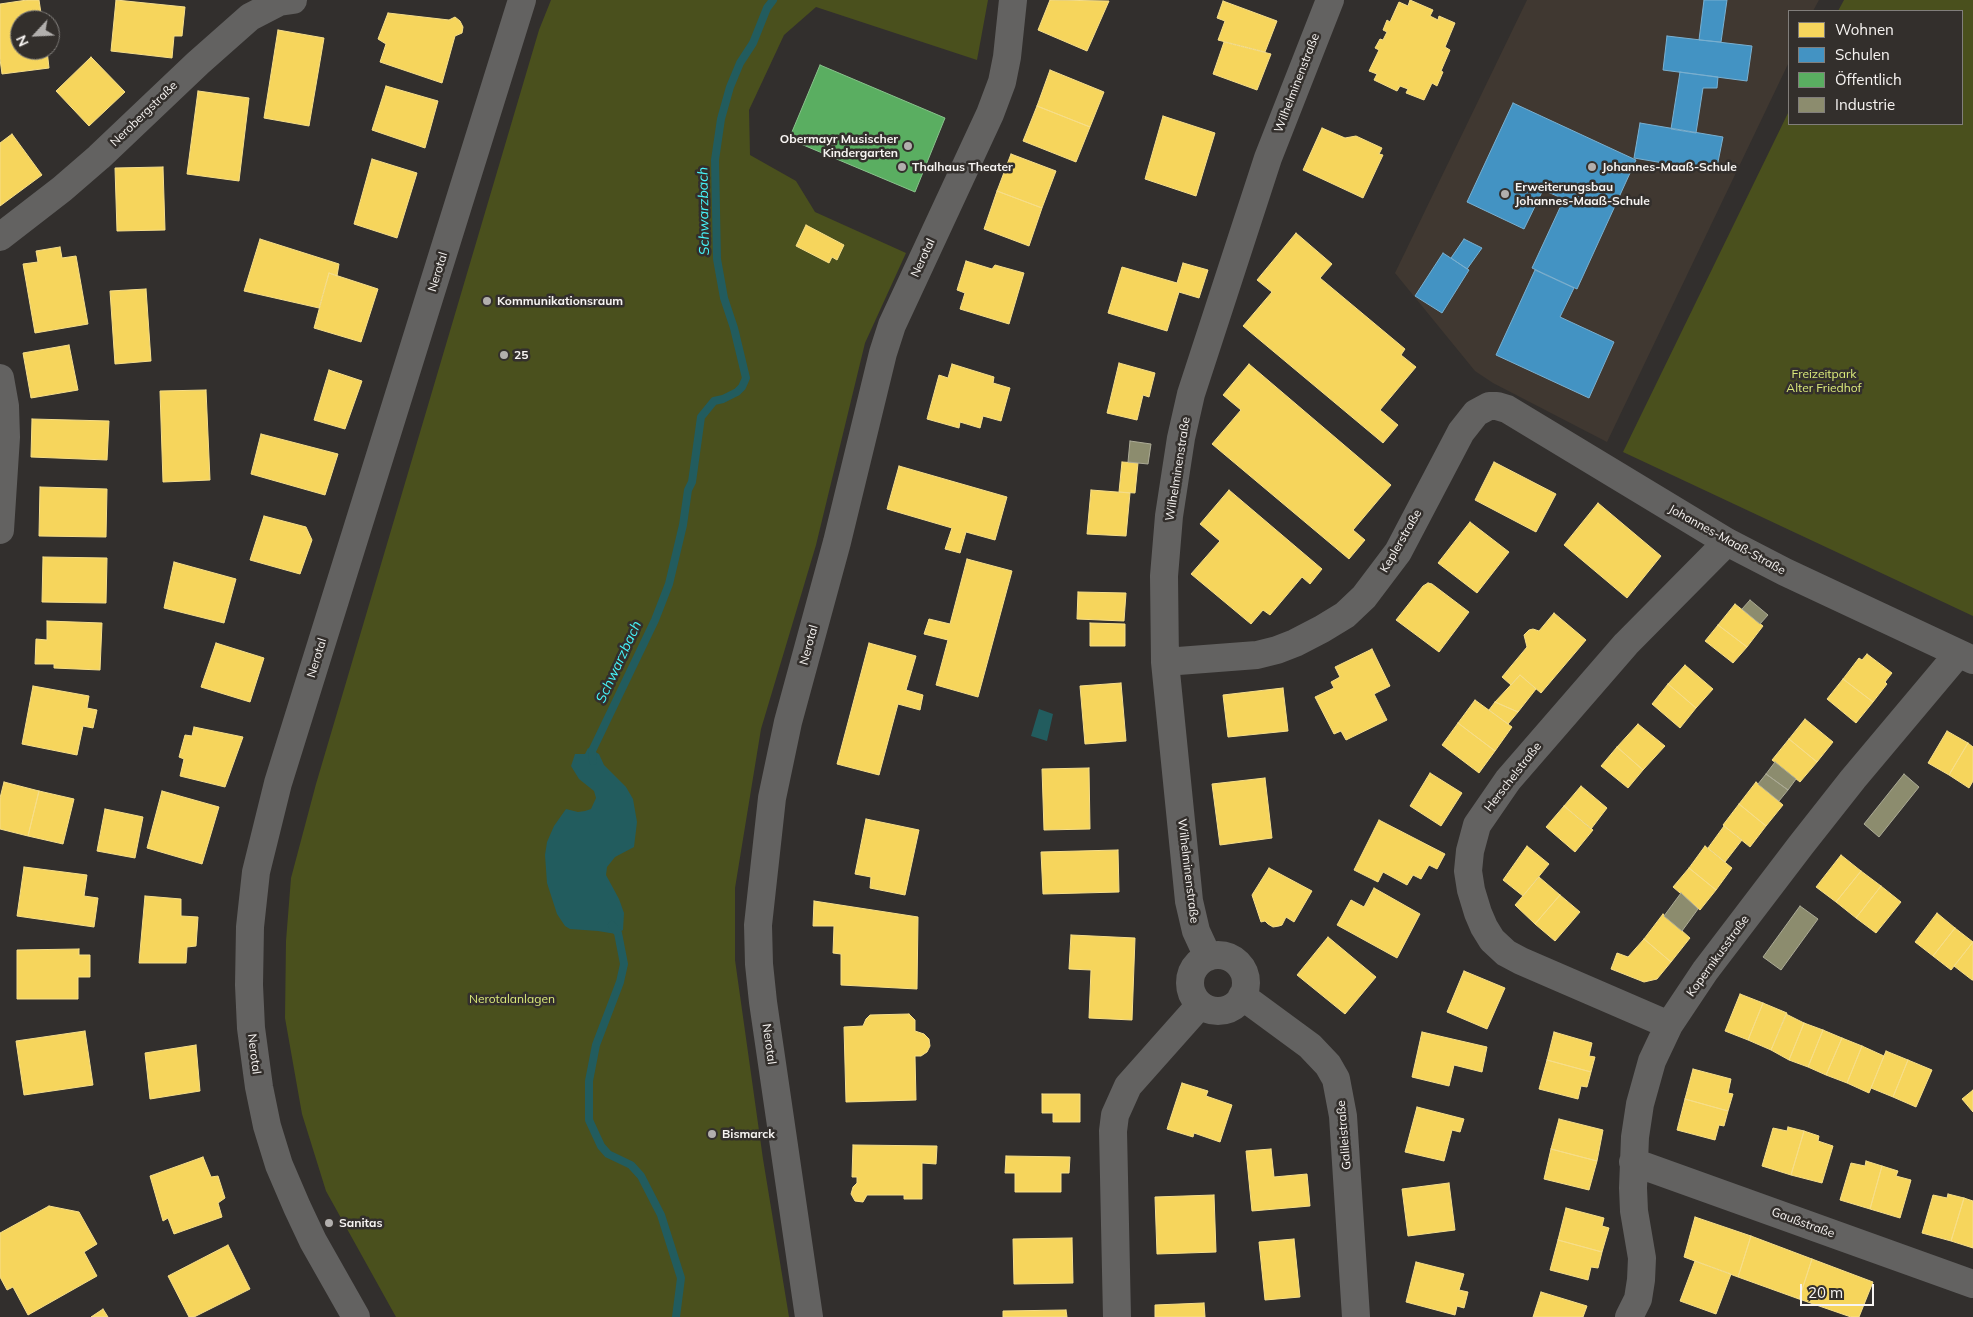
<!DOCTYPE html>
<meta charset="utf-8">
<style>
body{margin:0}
#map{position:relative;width:1973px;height:1317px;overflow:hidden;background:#322f2d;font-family:Mulish,sans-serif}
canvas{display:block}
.legend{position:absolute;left:1788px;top:10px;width:175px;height:115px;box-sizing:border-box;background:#332f2c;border:1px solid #817e7b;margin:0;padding:6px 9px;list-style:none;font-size:15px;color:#f7f4f2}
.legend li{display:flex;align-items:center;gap:10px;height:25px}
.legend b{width:25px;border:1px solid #817e7b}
.north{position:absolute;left:10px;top:10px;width:50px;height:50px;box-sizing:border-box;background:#332f2c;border:1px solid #817e7b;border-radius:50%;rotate:245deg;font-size:14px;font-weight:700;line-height:20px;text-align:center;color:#f7f4f2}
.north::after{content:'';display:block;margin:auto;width:18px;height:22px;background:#b2afad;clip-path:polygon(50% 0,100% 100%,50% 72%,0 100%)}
.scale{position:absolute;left:1800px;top:1284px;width:74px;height:22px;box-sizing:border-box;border:2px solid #f7f4f2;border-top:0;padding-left:6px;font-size:15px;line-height:18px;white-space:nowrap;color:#f7f4f2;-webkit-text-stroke:4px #332f2c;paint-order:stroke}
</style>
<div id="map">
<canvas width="1973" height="1317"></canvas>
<ul class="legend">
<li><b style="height:14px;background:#f6d55c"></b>Wohnen</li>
<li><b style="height:14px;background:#4393c3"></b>Schulen</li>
<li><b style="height:14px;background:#5aae61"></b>Öffentlich</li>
<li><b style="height:14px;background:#8c8c6e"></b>Industrie</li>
</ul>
<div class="north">N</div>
<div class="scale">20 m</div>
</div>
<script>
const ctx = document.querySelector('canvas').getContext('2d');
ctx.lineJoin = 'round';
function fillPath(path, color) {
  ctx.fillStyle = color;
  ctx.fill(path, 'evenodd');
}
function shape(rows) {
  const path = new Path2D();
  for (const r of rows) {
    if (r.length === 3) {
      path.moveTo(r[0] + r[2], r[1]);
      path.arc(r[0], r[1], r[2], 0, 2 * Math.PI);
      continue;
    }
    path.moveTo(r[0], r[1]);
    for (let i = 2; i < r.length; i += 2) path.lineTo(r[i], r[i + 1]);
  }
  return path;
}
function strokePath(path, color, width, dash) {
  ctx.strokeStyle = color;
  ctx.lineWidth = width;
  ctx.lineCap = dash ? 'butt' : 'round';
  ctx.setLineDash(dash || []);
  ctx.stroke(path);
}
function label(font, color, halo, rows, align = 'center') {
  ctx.font = font + ' Mulish,sans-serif';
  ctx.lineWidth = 5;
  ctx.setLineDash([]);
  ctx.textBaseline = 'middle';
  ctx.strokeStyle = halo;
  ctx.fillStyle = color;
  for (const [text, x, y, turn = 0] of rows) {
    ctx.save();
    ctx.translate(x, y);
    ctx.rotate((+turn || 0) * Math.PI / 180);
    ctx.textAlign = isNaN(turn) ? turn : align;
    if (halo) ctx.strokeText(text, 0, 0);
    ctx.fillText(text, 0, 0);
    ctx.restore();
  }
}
const built = shape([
 [1527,0,1819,0,1813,11,1789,11,1789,62,1607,442,1493,383,1475,371,1395,273]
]);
const green = shape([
 [551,0,988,0,977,60,816,7,784,35,749,110,750,155,796,181,815,212,906,253,865,343,816,545,761,729,735,888,735,960,763,1159,789,1317,396,1317,326,1191,302,1114,285,1018,286,941,291,878,316,784,539,30],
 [1844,0,1973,0,1973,616,1623,452,1789,111,1789,124,1962,124,1962,11,1838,11]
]);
const water = shape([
 [1039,709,1053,714,1047,741,1031,736],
 [588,748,599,754,604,765,626,787,633,799,637,822,634,847,615,857,607,867,606,875,619,899,624,913,623,930,616,934,598,931,570,929,565,926,557,914,547,883,545,855,547,842,554,826,566,809,578,812,585,811,591,809,596,798,594,791,579,779,571,766,575,754,585,754]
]);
const homes = shape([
 [27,0,39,0,42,20,20,20,20,50,47,50,49,68,2,74,0,59,0,4,27,0],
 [116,0,185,7,182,36,174,36,172,58,111,51,116,0],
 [1050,0,1109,1,1087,51,1038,30,1050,0],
 [1410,0,1433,10,1430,16,1438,20,1439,16,1455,23,1445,47,1450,50,1441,71,1443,72,1437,86,1432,83,1424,100,1406,93,1408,89,1400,86,1397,91,1374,80,1377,74,1369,71,1379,50,1375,48,1380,39,1383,40,1387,32,1383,30,1387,20,1390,22,1399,2,1408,6,1410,0],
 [1223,1,1277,21,1265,52,1218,40,1225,21,1217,18,1223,1],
 [388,13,449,20,455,17,460,21,463,27,462,33,455,36,442,83,380,62,386,44,378,39,388,13],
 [278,30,324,38,309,126,264,118,278,30],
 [1224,42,1271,54,1257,90,1213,74,1224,42],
 [91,57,125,92,89,126,56,91,91,57],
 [1050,70,1104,92,1090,127,1037,106,1050,70],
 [386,86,438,101,425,148,372,130,386,86],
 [198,91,249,98,239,181,187,174,198,91],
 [1037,106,1090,127,1076,162,1023,141,1037,106],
 [1163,116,1215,133,1196,196,1145,179,1163,116],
 [1322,128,1345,138,1356,136,1382,148,1379,154,1383,155,1363,198,1303,170,1322,128],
 [12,134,42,175,0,206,0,143,12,134],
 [1011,154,1056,171,1042,208,997,191,1011,154],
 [372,159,417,173,397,238,354,224,372,159],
 [163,167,165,230,117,231,115,168,163,167],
 [997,191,1042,208,1029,246,984,229,997,191],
 [806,225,844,245,837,260,832,257,829,263,796,246,806,225],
 [1296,233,1332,264,1320,278,1405,349,1401,355,1416,367,1380,410,1398,425,1383,443,1243,326,1272,292,1257,280,1296,233],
 [260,239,339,264,337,276,329,273,319,308,244,291,260,239],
 [60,247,62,258,76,256,88,324,35,333,23,264,38,262,36,251,60,247],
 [966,261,992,269,995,265,1024,273,1009,324,960,309,965,293,957,290,966,261],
 [1183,263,1208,270,1199,298,1179,292,1167,331,1108,313,1122,267,1177,283,1183,263],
 [329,273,378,289,361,342,314,328,329,273],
 [146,289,151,361,115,364,110,291,146,289],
 [69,345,78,390,31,398,23,353,69,345],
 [1119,363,1155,373,1149,397,1143,395,1137,420,1107,413,1119,363],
 [952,364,994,377,993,383,1010,388,1001,421,983,416,980,428,960,422,959,428,927,419,939,375,948,378,952,364],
 [1249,364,1391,485,1353,530,1365,540,1349,559,1212,444,1241,410,1223,395,1249,364],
 [329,370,362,381,345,429,314,420,329,370],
 [206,390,210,480,163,482,160,391,206,390],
 [32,419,109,421,107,460,31,457,32,419],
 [261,434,338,454,325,495,251,474,261,434],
 [1122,462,1138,463,1135,493,1119,492,1122,462],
 [1494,462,1556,494,1536,532,1475,500,1494,462],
 [899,466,1007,497,995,540,966,532,960,553,945,549,952,528,887,509,899,466],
 [40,487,107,489,106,537,39,536,40,487],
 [1091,490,1130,493,1126,536,1087,534,1091,490],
 [1229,490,1322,569,1310,584,1302,577,1270,615,1263,610,1251,624,1191,574,1220,541,1200,524,1229,490],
 [1598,503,1661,556,1627,598,1564,545,1598,503],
 [264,516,306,527,312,540,300,574,250,560,264,516],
 [1470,522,1509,552,1477,593,1438,563,1470,522],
 [43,557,107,558,106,603,42,602,43,557],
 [967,559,1012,571,978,697,936,685,948,640,924,634,929,619,950,624,967,559],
 [174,562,236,579,224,623,164,608,174,562],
 [1428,583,1432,584,1469,612,1439,652,1396,620,1423,586,1428,583],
 [1078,592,1126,593,1124,621,1077,619,1078,592],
 [1735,604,1763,626,1747,647,1718,625,1735,604],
 [1554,613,1586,640,1541,693,1520,675,1511,685,1502,677,1527,647,1524,635,1529,630,1533,629,1539,631,1554,613],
 [47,621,102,623,100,670,54,668,54,664,35,664,36,639,47,640,47,621],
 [1090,623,1125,624,1125,646,1090,646,1090,623],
 [1718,625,1747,647,1733,663,1705,641,1718,625],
 [216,643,264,658,250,702,201,687,216,643],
 [869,643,916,656,906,690,923,695,920,710,898,704,879,775,837,764,869,643],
 [1372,649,1390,686,1374,694,1387,720,1346,740,1341,731,1334,734,1315,697,1334,688,1331,682,1340,677,1335,667,1372,649],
 [1867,654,1892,673,1885,682,1887,684,1873,702,1843,679,1859,658,1862,660,1867,654],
 [1685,665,1713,689,1696,708,1668,684,1685,665],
 [1520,675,1536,689,1518,712,1495,702,1520,675],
 [1843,679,1873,702,1856,723,1827,699,1843,679],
 [1121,683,1126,741,1085,744,1080,686,1121,683],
 [1668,684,1696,708,1680,728,1652,704,1668,684],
 [33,686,89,696,87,708,97,710,93,728,83,726,77,755,22,744,33,686],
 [1283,688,1288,731,1228,737,1223,695,1283,688],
 [1475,700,1512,727,1495,751,1458,723,1475,700],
 [1495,702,1518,712,1508,724,1489,710,1495,702],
 [1805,719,1833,742,1817,762,1789,739,1805,719],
 [1458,723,1495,751,1479,773,1442,745,1458,723],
 [1638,724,1665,746,1643,770,1617,747,1638,724],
 [194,727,243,737,225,787,180,776,184,759,179,757,185,735,192,736,194,727],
 [1947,731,1968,743,1949,775,1928,763,1947,731],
 [1789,739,1817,762,1800,782,1772,760,1789,739],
 [1968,743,1973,747,1973,781,1969,788,1949,775,1968,743],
 [1617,747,1643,770,1628,788,1601,766,1617,747],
 [1089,768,1090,829,1044,830,1042,769,1089,768],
 [1430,773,1462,793,1441,826,1410,806,1430,773],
 [1265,778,1272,838,1220,845,1212,784,1265,778],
 [4,782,39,791,28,836,0,829,0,798,4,782],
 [1756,782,1783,805,1766,826,1739,804,1756,782],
 [1581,786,1607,808,1591,829,1564,806,1581,786],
 [39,791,74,799,63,844,28,836,39,791],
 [162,791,219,807,202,864,147,848,162,791],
 [1739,804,1766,826,1750,847,1723,825,1739,804],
 [1564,806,1593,830,1575,852,1546,827,1564,806],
 [105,809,143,817,135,858,97,851,105,809],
 [866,819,919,830,905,895,870,888,871,877,855,874,866,819],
 [1379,820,1445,854,1437,869,1429,865,1421,879,1413,875,1407,885,1383,872,1378,882,1354,870,1379,820],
 [1724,826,1742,840,1725,862,1708,848,1724,826],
 [1527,846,1549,864,1523,896,1503,880,1527,846],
 [1705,846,1732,868,1716,890,1689,868,1705,846],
 [1118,850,1119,892,1043,894,1041,852,1118,850],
 [1841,855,1861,871,1836,902,1816,887,1841,855],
 [24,867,87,875,84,896,98,898,94,927,17,916,24,867],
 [1269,868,1312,891,1294,922,1286,917,1282,925,1279,926,1273,927,1268,924,1265,921,1261,922,1252,895,1269,868],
 [1689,868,1716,890,1700,910,1673,887,1689,868],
 [1861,871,1881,886,1856,918,1836,902,1861,871],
 [1539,877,1560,895,1535,924,1515,905,1539,877],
 [1881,886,1901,902,1876,933,1856,918,1881,886],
 [1374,888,1420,914,1397,958,1337,925,1351,900,1364,907,1374,888],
 [1560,895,1580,912,1555,941,1535,924,1560,895],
 [145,896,181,899,181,916,198,917,196,946,187,947,186,963,139,963,145,896],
 [814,901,918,917,917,989,841,985,841,954,833,953,834,926,813,926,814,901],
 [1937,913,1955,928,1933,956,1915,942,1937,913],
 [1663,914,1690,938,1671,962,1644,939,1663,914],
 [1955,928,1973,942,1951,970,1933,956,1955,928],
 [1071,935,1135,938,1132,1020,1089,1018,1091,970,1069,969,1071,935],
 [1328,937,1376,977,1345,1014,1297,975,1328,937],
 [1644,939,1671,962,1657,979,1644,982,1611,969,1617,953,1628,957,1644,939],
 [1973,942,1973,980,1972,980,1954,966,1973,942],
 [79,949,79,955,90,955,90,977,78,977,78,999,17,999,17,950,79,949],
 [1464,971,1505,988,1487,1029,1447,1012,1464,971],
 [1740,994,1763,1003,1748,1040,1725,1031,1740,994],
 [1763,1003,1787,1013,1771,1050,1748,1040,1763,1003],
 [909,1014,915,1020,915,1031,924,1034,929,1039,930,1046,927,1052,921,1056,915,1056,916,1100,846,1102,844,1027,863,1026,866,1019,870,1015,909,1014],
 [1786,1014,1804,1023,1789,1060,1771,1050,1786,1014],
 [1804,1023,1823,1030,1808,1067,1789,1060,1804,1023],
 [1823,1030,1842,1038,1826,1075,1808,1067,1823,1030],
 [85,1031,93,1085,24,1095,16,1041,85,1031],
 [1422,1032,1487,1047,1482,1072,1454,1065,1449,1086,1412,1077,1422,1032],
 [1554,1032,1592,1043,1589,1056,1595,1057,1591,1072,1547,1060,1554,1032],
 [1842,1038,1862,1046,1847,1083,1826,1075,1842,1038],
 [196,1045,200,1091,150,1099,145,1053,196,1045],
 [1862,1046,1884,1056,1869,1093,1847,1083,1862,1046],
 [1886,1051,1908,1060,1893,1097,1871,1088,1886,1051],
 [1547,1060,1591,1072,1587,1087,1581,1086,1578,1099,1539,1089,1547,1060],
 [1908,1060,1932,1070,1916,1107,1893,1097,1908,1060],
 [1693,1069,1731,1079,1728,1093,1733,1094,1728,1111,1685,1099,1693,1069],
 [1182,1083,1208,1091,1206,1096,1232,1105,1220,1142,1194,1133,1193,1137,1167,1129,1182,1083],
 [1973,1090,1973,1112,1962,1099,1973,1090],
 [1042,1094,1080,1094,1080,1122,1053,1122,1053,1113,1042,1113,1042,1094],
 [1685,1099,1728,1111,1724,1126,1719,1125,1715,1140,1677,1130,1685,1099],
 [1417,1107,1464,1119,1460,1132,1452,1130,1444,1161,1405,1152,1417,1107],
 [1559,1119,1603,1130,1597,1161,1551,1149,1559,1119],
 [1788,1127,1804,1131,1791,1175,1762,1166,1773,1128,1787,1131,1788,1127],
 [1804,1131,1819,1136,1818,1141,1833,1146,1822,1183,1791,1175,1804,1131],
 [853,1145,937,1146,936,1164,922,1163,922,1199,904,1199,904,1195,867,1195,863,1202,855,1201,851,1194,853,1187,857,1183,857,1177,852,1177,853,1145],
 [1271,1149,1274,1177,1307,1174,1310,1206,1252,1211,1246,1151,1271,1149],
 [1551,1149,1597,1161,1589,1190,1544,1179,1551,1149],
 [1006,1156,1070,1157,1069,1173,1061,1173,1061,1192,1015,1192,1015,1173,1005,1173,1006,1156],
 [203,1157,211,1177,218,1176,225,1198,218,1203,222,1217,174,1234,168,1218,163,1221,150,1176,203,1157],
 [1866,1161,1882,1166,1870,1209,1840,1200,1851,1163,1865,1166,1866,1161],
 [1882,1166,1898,1171,1896,1176,1911,1180,1900,1218,1870,1209,1882,1166],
 [1449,1183,1455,1230,1408,1236,1402,1189,1449,1183],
 [1948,1194,1964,1198,1951,1241,1922,1233,1933,1195,1947,1198,1948,1194],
 [1214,1195,1216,1252,1157,1254,1155,1197,1214,1195],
 [1964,1198,1973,1201,1973,1248,1951,1241,1964,1198],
 [49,1206,79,1212,97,1244,84,1252,97,1276,28,1315,13,1287,7,1290,0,1277,0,1233,49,1206],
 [1566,1208,1604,1218,1602,1226,1609,1228,1602,1252,1558,1240,1566,1208],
 [1695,1217,1751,1236,1738,1277,1684,1257,1695,1217],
 [1751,1236,1812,1259,1799,1299,1738,1277,1751,1236],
 [1072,1238,1073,1283,1014,1284,1013,1239,1072,1238],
 [1294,1239,1300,1297,1265,1300,1259,1242,1294,1239],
 [1558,1240,1602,1252,1598,1268,1591,1267,1588,1280,1550,1270,1558,1240],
 [228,1245,250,1289,194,1317,189,1317,168,1276,228,1245],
 [1812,1259,1873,1282,1859,1317,1851,1317,1799,1299,1812,1259],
 [1695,1261,1731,1274,1716,1314,1680,1301,1695,1261],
 [1416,1262,1464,1274,1459,1290,1468,1292,1464,1308,1457,1306,1455,1315,1406,1302,1416,1262],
 [1541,1292,1587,1306,1583,1317,1533,1317,1541,1292],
 [1204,1303,1205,1317,1155,1317,1155,1305,1204,1303],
 [103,1309,108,1317,91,1317,103,1309],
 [1066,1310,1067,1317,1003,1317,1003,1311,1066,1310]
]);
const schools = shape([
 [1704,0,1727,0,1721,42,1699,40,1704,0],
 [1667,36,1752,46,1747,81,1663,70,1667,36],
 [1680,72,1718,77,1717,88,1703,88,1696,133,1671,129,1680,72],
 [1513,103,1636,160,1577,289,1532,268,1564,199,1543,190,1524,229,1467,202,1513,103],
 [1640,123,1723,137,1716,172,1634,158,1640,123],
 [1464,239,1482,248,1467,269,1451,258,1464,239],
 [1443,253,1469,270,1442,313,1415,296,1443,253],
 [1535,270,1574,288,1560,317,1614,342,1589,398,1496,355,1535,270]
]);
const public = shape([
 [820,65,945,118,915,192,789,139,820,65]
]);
const industry = shape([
 [1130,441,1151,444,1148,464,1128,462,1130,441],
 [1750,600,1768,615,1760,624,1742,609,1750,600],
 [1775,762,1796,779,1788,790,1766,774,1775,762],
 [1766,774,1788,790,1779,801,1758,784,1766,774],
 [1904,774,1919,787,1879,837,1864,824,1904,774],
 [1681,893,1698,909,1682,931,1664,916,1681,893],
 [1800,906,1818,919,1781,970,1763,957,1800,906]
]);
const stream = shape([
 [593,761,592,751,655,620,669,584,683,525,688,490,692,482,701,417,714,401,723,399,737,392,742,387,746,378,734,328,724,298,717,259,715,160,721,119,730,87,740,63,753,43,767,8,773,0],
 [612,925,618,933,624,964,620,982,596,1045,589,1081,589,1120,601,1146,608,1154,631,1165,641,1176,661,1215,681,1278,676,1317]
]);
const minor = shape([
 [0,237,62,189,99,157,198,63,250,17,279,2,293,0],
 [0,378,5,406,6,437,0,530],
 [1165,662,1257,655,1277,650,1295,643,1322,629,1345,615,1364,597,1398,552,1461,432,1476,413,1489,406,1497,406,1507,409,1727,542,1785,572,1973,660],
 [1218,983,28],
 [1208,957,1196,931,1189,901,1165,662,1164,576,1169,516,1181,438,1191,394,1268,158,1330,0],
 [1242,996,1310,1046,1328,1065,1336,1079,1343,1116,1356,1317],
 [1669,1025,1521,961,1506,953,1492,940,1484,927,1478,913,1471,890,1468,871,1470,851,1477,825,1508,780,1626,644,1727,542],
 [1633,1162,1973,1284],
 [356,1317,313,1241,297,1207,279,1165,267,1126,259,1087,251,1028,249,985,250,927,256,872,278,783,522,0],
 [809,1317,763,1002,759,964,758,925,772,798,788,722,837,542,883,353,892,325,990,114,1002,82,1007,57,1013,0],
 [1117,1317,1113,1131,1115,1115,1128,1086,1200,1005],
 [1629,1317,1638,1299,1641,1280,1642,1258,1634,1211,1633,1188,1635,1137,1640,1104,1652,1061,1669,1025,1705,971,1801,845,1853,779,1958,654]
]);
const markers = [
 [908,146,5,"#b2afad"],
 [902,167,5,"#b2afad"],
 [1592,167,5,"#b2afad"],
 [1505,194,5,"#b2afad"],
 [487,301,5,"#b2afad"],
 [504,355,5,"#b2afad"],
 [712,1134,5,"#b2afad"],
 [329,1223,5,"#b2afad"]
];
const streetNames = [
 ["Wilhelminenstraße",1297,83,-69],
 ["Nerobergstraße",144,114,-44],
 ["Nerotal",923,258,-65],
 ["Nerotal",438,272,-73],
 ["Wilhelminenstraße",1178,469,-81],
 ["Johannes-Maaß-Straße",1727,540,29],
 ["Keplerstraße",1401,541,-60],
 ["Nerotal",809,645,-75],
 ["Nerotal",317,658,-73],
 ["Herschelstraße",1513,777,-52],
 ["Wilhelminenstraße",1188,871,83],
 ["Kopernikusstraße",1718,956,-54],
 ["Nerotal",769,1044,82],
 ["Nerotal",254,1054,83],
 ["Galileistraße",1344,1135,-95],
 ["Gaußstraße",1803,1223,20]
];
const poiNames = [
 ["Obermayr Musischer",898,139,"right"],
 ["Kindergarten",898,153,"right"],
 ["Thalhaus Theater",912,167],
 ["Johannes-Maaß-Schule",1602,167],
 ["Erweiterungsbau",1515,187],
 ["Johannes-Maaß-Schule",1515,201],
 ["Kommunikationsraum",497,301],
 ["25",514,355],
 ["Bismarck",722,1134],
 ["Sanitas",339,1223]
];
const parkNames = [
 ["Freizeitpark",1824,374],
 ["Alter Friedhof",1824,388],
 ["Nerotalanlagen",512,999]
];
const waterNames = [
 ["Schwarzbach",704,211,-91],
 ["Schwarzbach",619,662,-65]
];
fillPath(built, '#403831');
fillPath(green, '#4a501d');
fillPath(water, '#225c5e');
fillPath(homes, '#f6d55c');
strokePath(homes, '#f6de89', 1);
fillPath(schools, '#4393c3');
strokePath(schools, '#79b0d1', 1);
fillPath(public, '#5aae61');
strokePath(public, '#89c38c', 1);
fillPath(industry, '#8c8c6e');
strokePath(industry, '#acab96', 1);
strokePath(stream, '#225c5e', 8);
strokePath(minor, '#636261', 28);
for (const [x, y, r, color] of markers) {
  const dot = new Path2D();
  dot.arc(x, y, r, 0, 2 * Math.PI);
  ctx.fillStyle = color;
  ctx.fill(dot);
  strokePath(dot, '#332f2c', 2);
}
label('12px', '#f7f4f2', '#332f2c', streetNames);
label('bold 12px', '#f7f4f2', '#332f2c', poiNames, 'left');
label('12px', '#dbea7b', '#332f2c', parkNames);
label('italic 14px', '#47f5fb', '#332f2c', waterNames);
</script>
